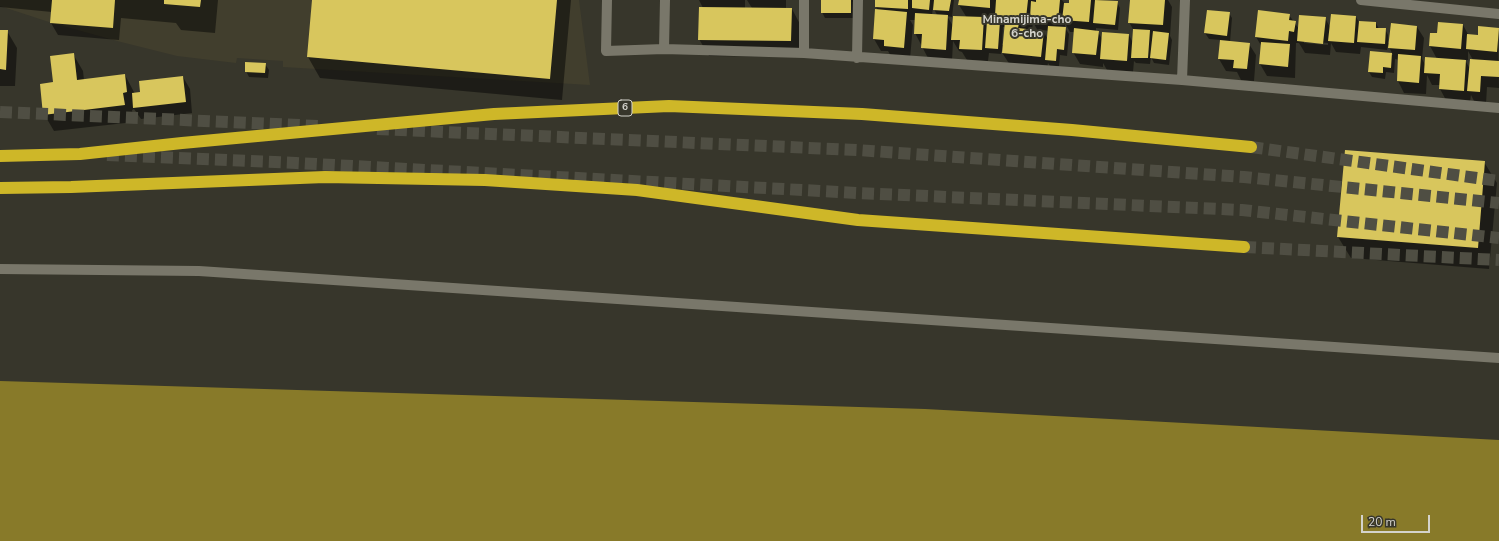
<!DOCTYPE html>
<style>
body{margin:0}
#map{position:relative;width:1499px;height:541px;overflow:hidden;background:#37362b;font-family:"Nunito Sans",sans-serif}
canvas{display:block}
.scale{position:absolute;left:1361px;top:515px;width:69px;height:18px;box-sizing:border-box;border:2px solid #d4d3cc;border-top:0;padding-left:5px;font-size:12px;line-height:14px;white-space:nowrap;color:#d4d3cc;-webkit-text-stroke:3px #37362b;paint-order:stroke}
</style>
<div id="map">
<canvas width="1499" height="541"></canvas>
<div class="scale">20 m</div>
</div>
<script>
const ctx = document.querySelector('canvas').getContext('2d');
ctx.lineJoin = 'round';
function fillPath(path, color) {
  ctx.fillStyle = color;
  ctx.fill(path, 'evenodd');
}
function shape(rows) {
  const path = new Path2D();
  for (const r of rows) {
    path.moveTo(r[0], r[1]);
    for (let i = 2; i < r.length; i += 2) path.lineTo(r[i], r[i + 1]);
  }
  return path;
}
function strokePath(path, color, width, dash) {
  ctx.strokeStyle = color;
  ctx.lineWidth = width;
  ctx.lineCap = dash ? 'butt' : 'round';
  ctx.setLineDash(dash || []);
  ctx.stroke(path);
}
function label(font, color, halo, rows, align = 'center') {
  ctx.font = font + ' "Nunito Sans",sans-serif';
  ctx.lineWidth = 4;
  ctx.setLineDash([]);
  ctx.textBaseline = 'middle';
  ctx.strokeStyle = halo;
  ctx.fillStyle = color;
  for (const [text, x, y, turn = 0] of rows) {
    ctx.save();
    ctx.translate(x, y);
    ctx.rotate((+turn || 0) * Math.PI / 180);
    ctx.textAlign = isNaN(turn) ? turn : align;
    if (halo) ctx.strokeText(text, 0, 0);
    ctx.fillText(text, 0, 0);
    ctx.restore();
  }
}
const built = shape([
 [0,0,579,0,590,85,283,67,283,61,237,58,236,63,177,56,121,42,52,23,0,6]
]);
const water = shape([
 [0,381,925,409,1499,440,1499,541,0,541]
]);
const shadow = shape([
 [0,0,218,0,215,33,181,30,176,23,121,18,119,40,58,35,51,23,52,12,0,7],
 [313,0,571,0,562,100,320,78,308,57],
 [699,0,745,0,745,8,752,8,747,0,786,0,786,9,792,9,801,26,801,57,709,56,699,39,703,8],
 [822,0,853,0,853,18,825,18,822,12],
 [876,0,954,0,952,17,947,16,953,26,967,18,959,5,960,0,1036,0,1037,2,1037,0,1062,0,1065,4,1070,4,1070,0,1099,0,1117,2,1120,8,1118,30,1096,28,1096,31,1098,32,1102,39,1129,35,1133,43,1134,31,1129,22,1140,0,1168,0,1172,7,1170,36,1172,40,1169,65,1154,63,1151,57,1150,64,1136,63,1134,61,1133,72,1107,70,1103,63,1103,67,1080,64,1073,52,1075,32,1070,32,1065,23,1065,28,1069,34,1067,56,1060,55,1059,66,1050,66,1048,63,1047,69,1010,65,1001,51,1001,54,989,53,988,61,967,60,962,52,959,51,953,41,952,61,929,60,915,33,916,20,910,20,913,25,910,59,892,58,888,51,881,51,874,39,878,10,876,7],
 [933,7,937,15,932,15],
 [996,16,1000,22,988,22,987,26,983,18,996,19],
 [1033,22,1038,31,1032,30],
 [1003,27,1005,27,1004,45,1002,45],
 [1043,30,1049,31,1048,40],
 [1229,13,1232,18,1230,42,1249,44,1256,55,1254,81,1241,80,1237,72,1226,71,1219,59,1221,40,1209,39,1205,33],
 [1289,15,1299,29,1325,18,1330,27,1356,17,1360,24,1376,23,1379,29,1385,29,1388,35,1388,43,1390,43,1417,27,1424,38,1422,59,1426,66,1437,59,1430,46,1438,35,1463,25,1469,36,1479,37,1498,29,1499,88,1487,87,1486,104,1475,103,1471,95,1470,102,1446,100,1440,89,1440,85,1432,85,1427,75,1426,94,1404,93,1398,81,1399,60,1395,59,1394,73,1386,72,1385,79,1372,77,1369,72,1371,52,1393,55,1388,45,1387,50,1361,47,1360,54,1336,52,1331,43,1330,55,1305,53,1299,43,1296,43,1295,78,1267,76,1260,64,1262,47,1256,37],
 [1304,41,1328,43,1328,45,1304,43],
 [1468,51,1473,60,1470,69,1465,60,1468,60],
 [0,31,7,31,17,48,15,86,0,86],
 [73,54,83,71,84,80,125,75,135,94,141,93,183,77,190,89,192,113,141,119,134,109,132,110,134,122,54,131,44,114,54,83],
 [265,64,269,70,268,78,249,77,246,71],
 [1484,162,1497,183,1489,269,1351,258,1338,237]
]);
const building = shape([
 [52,0,115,0,113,28,50,23],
 [164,0,201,0,200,7,164,4],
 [312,0,557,0,550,79,307,57],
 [821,0,851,0,851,13,821,13],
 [875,0,908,0,908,9,875,7],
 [912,0,930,0,929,10,912,8],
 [934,0,951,0,949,11,933,10],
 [959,0,990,0,990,8,958,5],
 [996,0,1028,0,1026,18,995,15],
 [1036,0,1060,0,1058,21,1030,18,1031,1,1036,2],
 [1069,0,1091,0,1089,22,1062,20,1064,3,1069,3],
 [1095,0,1118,1,1115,25,1093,23],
 [1130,0,1165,0,1163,25,1128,23],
 [699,7,792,8,791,41,698,40],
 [875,9,907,12,904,48,884,46,884,40,873,39],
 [1207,10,1230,12,1227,36,1204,33],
 [1258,10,1290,14,1289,20,1296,21,1294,32,1289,31,1288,41,1255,37],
 [915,13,948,15,946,50,921,48,922,34,914,34],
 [1331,14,1356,16,1354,43,1328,41],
 [1299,15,1326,17,1323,44,1297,41],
 [953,16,984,17,982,50,959,49,960,40,951,40],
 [987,21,1000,21,998,49,985,48],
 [1005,21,1019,23,1018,28,1044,31,1041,57,1002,53],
 [1359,21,1376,22,1376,28,1386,28,1385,44,1357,42],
 [1438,22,1463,24,1461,49,1429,46,1430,33,1437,33],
 [1391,23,1417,26,1415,50,1388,48],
 [1048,26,1066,27,1064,50,1057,49,1056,61,1045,60],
 [1478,26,1499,28,1497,52,1466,49,1467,34,1478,35],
 [1074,28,1099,31,1096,55,1072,53],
 [1133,29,1150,30,1148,58,1131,58],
 [0,30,8,30,6,70,0,69],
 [1153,31,1169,33,1166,60,1150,58],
 [1102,32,1129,34,1127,61,1100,59],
 [1220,40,1250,43,1247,69,1233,68,1234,60,1218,59],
 [1261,42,1290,44,1288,67,1259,64],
 [1370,51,1392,53,1391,68,1383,67,1383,73,1368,72],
 [74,53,77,80,125,74,127,92,123,93,125,105,43,115,40,84,53,82,50,56],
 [1398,54,1421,56,1419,83,1397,81],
 [1425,57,1466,60,1464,91,1439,89,1440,74,1424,73],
 [1470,59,1499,61,1499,77,1481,76,1480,92,1467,91],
 [245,62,266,63,265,73,245,72],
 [183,76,186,102,133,108,132,93,140,92,139,81],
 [1345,150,1485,161,1478,248,1337,237]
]);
const highwayTunnel = shape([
 [0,112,320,126],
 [377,129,857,150,1244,177,1499,203],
 [1251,147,1499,181],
 [107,155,296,163,858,193,1242,210,1499,238],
 [1244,247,1499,260]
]);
const minor = shape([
 [607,0,606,51,664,49,804,53,1182,80,1499,108],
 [804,0,804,53],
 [1361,0,1499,14],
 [664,49,665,0],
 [857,58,858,0],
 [1182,80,1185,0],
 [0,269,199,271,1499,358]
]);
const highway = shape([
 [0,156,80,154,182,143,494,114,669,106,862,114,1072,130,1251,147],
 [0,188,71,187,325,177,485,180,637,190,858,220,1244,247]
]);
const shields = [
 [625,108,14]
];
const shieldNames = [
 ["6",625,108]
];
const neighbourhoodNames = [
 ["Minamijima-cho",1027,20],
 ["6-cho",1027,34]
];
fillPath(built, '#413e2d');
fillPath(water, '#887a29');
fillPath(shadow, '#0007');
fillPath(building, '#d8c65d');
strokePath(highwayTunnel, '#4f4e43', 12, [12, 6]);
strokePath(minor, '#79776a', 10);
strokePath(highway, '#ceb728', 12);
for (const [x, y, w] of shields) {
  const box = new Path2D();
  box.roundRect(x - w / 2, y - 8, w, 16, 3);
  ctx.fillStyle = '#37362b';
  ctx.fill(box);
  strokePath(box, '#d4d3cc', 1);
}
label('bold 10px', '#d4d3cc', null, shieldNames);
label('bold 12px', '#d4d3cc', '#37362b', neighbourhoodNames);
</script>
